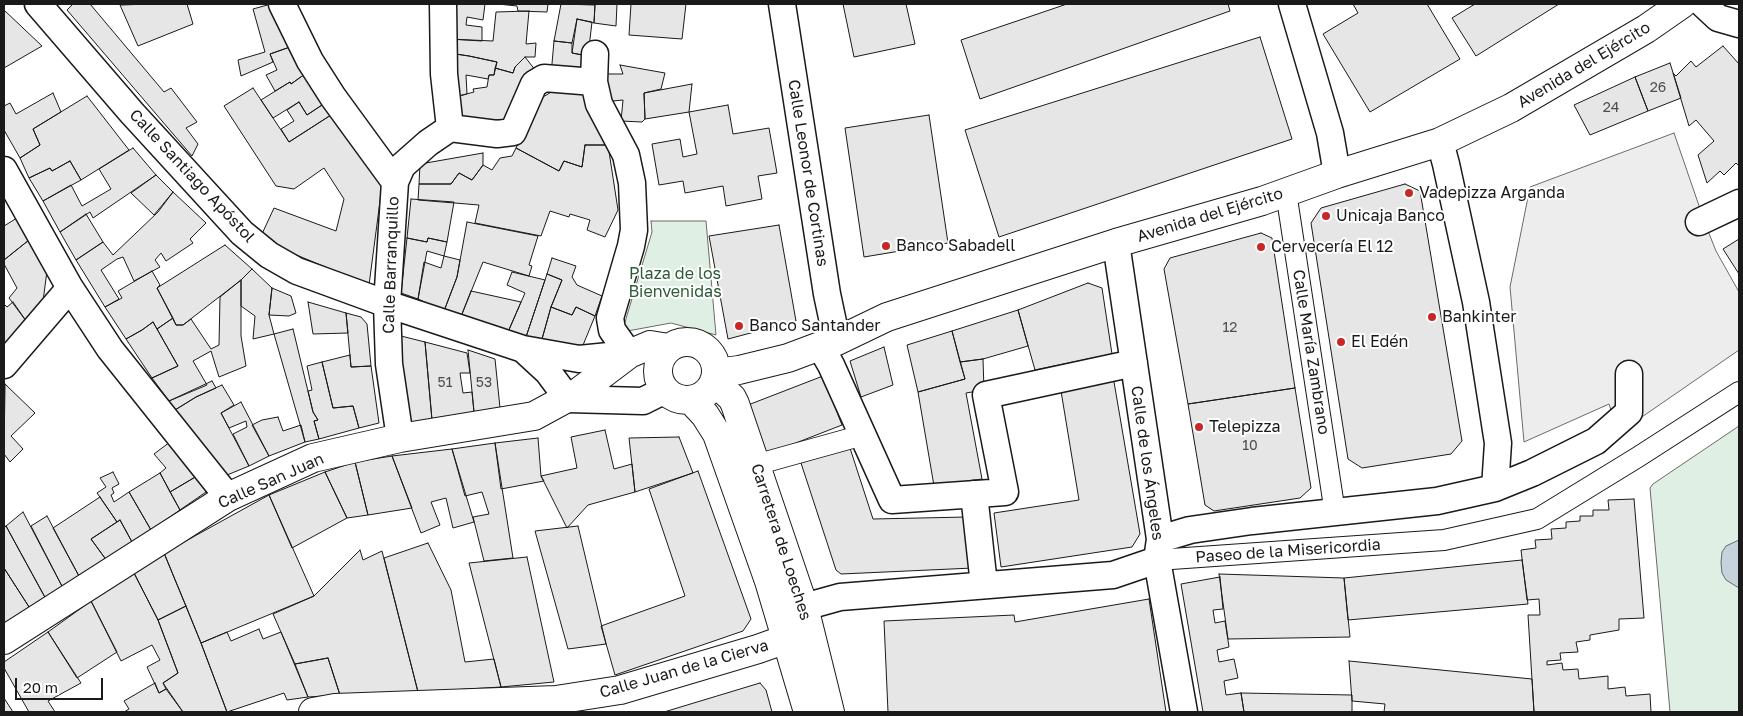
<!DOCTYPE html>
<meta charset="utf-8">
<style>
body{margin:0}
#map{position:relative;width:1743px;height:716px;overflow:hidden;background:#fff;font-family:"Golos Text",sans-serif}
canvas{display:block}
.frame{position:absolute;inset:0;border:5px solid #1a1a1a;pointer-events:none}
.scale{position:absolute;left:15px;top:678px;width:88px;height:22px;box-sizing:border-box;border:2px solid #1a1a1a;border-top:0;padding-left:6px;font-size:15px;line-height:18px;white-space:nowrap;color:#1a1a1a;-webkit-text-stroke:4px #fff;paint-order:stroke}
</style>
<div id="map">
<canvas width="1743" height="716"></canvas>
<div class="frame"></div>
<div class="scale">20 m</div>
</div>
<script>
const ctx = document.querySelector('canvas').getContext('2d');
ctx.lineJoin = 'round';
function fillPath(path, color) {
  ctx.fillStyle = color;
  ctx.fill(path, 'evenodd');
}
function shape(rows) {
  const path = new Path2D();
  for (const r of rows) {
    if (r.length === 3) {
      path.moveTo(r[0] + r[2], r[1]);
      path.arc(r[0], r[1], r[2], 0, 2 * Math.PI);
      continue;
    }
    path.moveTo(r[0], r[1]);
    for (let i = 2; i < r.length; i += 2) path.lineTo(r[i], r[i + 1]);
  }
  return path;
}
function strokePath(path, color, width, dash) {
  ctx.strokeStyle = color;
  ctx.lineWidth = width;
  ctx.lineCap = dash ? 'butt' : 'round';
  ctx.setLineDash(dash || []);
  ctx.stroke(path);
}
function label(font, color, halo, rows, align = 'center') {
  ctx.font = font + ' "Golos Text",sans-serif';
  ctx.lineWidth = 4;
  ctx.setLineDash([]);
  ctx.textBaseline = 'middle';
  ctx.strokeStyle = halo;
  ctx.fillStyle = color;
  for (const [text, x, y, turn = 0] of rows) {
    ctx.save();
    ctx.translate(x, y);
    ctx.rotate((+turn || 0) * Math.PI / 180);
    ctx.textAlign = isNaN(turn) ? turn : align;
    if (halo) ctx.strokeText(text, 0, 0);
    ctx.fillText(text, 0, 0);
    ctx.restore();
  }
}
const green = shape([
 [651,221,706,221,716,335,671,323,622,332,652,232,651,221],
 [1739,426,1739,712,1670,712,1650,488,1653,484,1739,426]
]);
const parking = shape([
 [1674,133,1706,226,1716,251,1739,292,1739,350,1623,430,1615,422,1609,404,1524,442,1510,287,1530,187,1674,133]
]);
const water = shape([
 [1739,540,1739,588,1726,580,1722,573,1721,563,1722,552,1726,546,1739,540]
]);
const building = shape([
 [73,4,90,4,164,92,171,88,197,122,186,128,198,144,192,156,67,10,73,4],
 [151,4,187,4,193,24,138,46,120,5,151,4],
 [271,4,278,25,290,47,270,54,273,62,241,76,238,60,265,52,253,9,271,4],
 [449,4,485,4,483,20,467,17,466,25,482,27,482,41,449,39,449,4],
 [498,4,548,4,547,12,518,11,517,6,498,4],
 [561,4,595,5,594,23,577,19,572,43,554,41,561,4],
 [595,4,617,4,616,26,594,23,595,4],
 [631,4,686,4,682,39,629,35,631,4],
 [843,4,906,4,915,44,854,57,843,4],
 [1067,4,1228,4,1230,11,980,99,961,40,1067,4],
 [1353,4,1427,4,1460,59,1370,112,1323,34,1358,13,1353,4],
 [1475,4,1559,4,1476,56,1452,18,1475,4],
 [4,10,42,46,4,68,4,10],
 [529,11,526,44,536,43,535,57,525,57,515,67,513,73,495,68,497,62,469,56,449,53,449,39,493,41,496,12,529,11],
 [577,19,592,22,588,56,572,53,577,19],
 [1260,37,1292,139,999,237,965,130,1260,37],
 [554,41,572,43,572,53,588,56,585,75,551,75,554,41],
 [1723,46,1739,64,1739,166,1736,163,1724,175,1720,171,1707,183,1698,155,1714,141,1696,120,1689,126,1673,73,1676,76,1691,61,1696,67,1723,46],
 [290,47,305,74,291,84,290,82,275,91,266,75,277,70,270,54,290,47],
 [449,53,469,56,497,62,494,75,489,75,488,79,466,75,467,94,451,98,449,53],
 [525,57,536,71,502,131,455,117,451,98,474,92,473,89,487,87,489,75,494,75,495,68,513,73,515,67,525,57],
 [1670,63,1681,98,1648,111,1635,77,1670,63],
 [620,65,665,73,661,89,644,93,645,119,642,122,621,121,623,100,603,102,601,74,623,74,620,65],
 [305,74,325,103,307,115,299,102,273,118,261,100,290,82,291,84,305,74],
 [1635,77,1648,111,1590,135,1574,105,1635,77],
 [692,84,689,112,645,119,644,93,692,84],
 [253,88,289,142,331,115,382,186,369,285,277,247,261,236,274,208,336,231,344,199,324,168,294,189,276,186,224,106,253,88],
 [583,90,608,145,585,145,582,167,564,161,559,171,516,148,538,100,553,91,583,90],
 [53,93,61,112,33,129,40,145,20,158,4,130,4,106,10,103,16,114,53,93],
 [87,96,129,150,81,180,70,161,52,171,50,168,29,178,20,158,40,145,33,129,87,96],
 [299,102,307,115,325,103,331,115,289,142,281,129,294,121,287,110,299,102],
 [728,105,733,134,769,128,777,173,758,176,762,199,726,206,723,186,685,193,683,181,659,185,652,144,680,139,683,157,697,154,689,112,728,105],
 [929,115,948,243,864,257,845,128,929,115],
 [585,145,608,145,618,210,605,237,587,230,590,220,570,214,569,217,550,211,541,236,475,223,479,205,418,200,419,184,451,184,459,173,472,180,483,165,492,170,500,158,512,156,516,148,559,171,564,161,582,167,585,145],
 [133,148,156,175,93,218,90,212,60,232,43,201,71,185,82,206,111,189,99,169,133,148],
 [483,153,483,165,472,180,459,173,451,184,419,184,420,164,483,153],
 [70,161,81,180,43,201,29,178,50,168,52,171,70,161],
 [156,175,173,192,154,215,131,193,156,175],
 [1405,184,1420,191,1462,441,1451,454,1362,468,1348,459,1311,223,1321,208,1405,184],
 [173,192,206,223,190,239,193,243,166,261,161,253,155,260,160,267,134,281,123,257,117,259,101,270,119,299,105,307,76,260,103,242,113,255,158,212,173,192],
 [411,199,454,202,447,242,428,238,427,242,407,238,411,199],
 [86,214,103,242,76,260,60,232,86,214],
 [17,218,29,240,4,260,4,226,17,218],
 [467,222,538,236,529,265,532,266,529,276,483,262,460,319,444,311,457,277,467,222],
 [779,225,796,321,728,339,709,236,779,225],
 [1261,233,1272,238,1295,388,1188,404,1164,269,1170,258,1261,233],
 [407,238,427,242,428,238,447,242,444,256,427,251,418,299,401,293,407,238],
 [1739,239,1739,274,1723,249,1739,239],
 [29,240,47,271,42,309,29,325,9,298,17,288,4,264,4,260,29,240],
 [225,245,252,269,241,280,183,325,176,325,157,288,225,245],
 [444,256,460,260,457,277,444,311,418,299,424,262,441,268,444,256],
 [552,258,576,266,572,277,577,285,602,296,595,316,576,307,572,315,551,307,562,280,547,274,552,258],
 [252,269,272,288,269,315,274,334,253,339,255,316,241,306,241,280,252,269],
 [152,271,160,285,157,288,173,318,157,329,153,322,142,330,126,339,105,307,122,298,118,291,152,271],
 [512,272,545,280,526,337,508,332,525,293,507,285,512,272],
 [547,274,562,280,551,307,542,339,526,337,547,274],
 [241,280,241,336,246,366,219,377,211,351,193,361,207,385,169,401,152,378,178,366,157,329,173,318,176,325,183,325,191,319,211,349,219,345,220,297,241,280],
 [1088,283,1102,288,1112,354,1035,370,1018,310,1088,283],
 [272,288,291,296,296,313,289,316,269,315,272,288],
 [471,291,521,302,508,332,460,319,471,291],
 [13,302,29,325,4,354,4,304,7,307,13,302],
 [308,302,346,313,348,333,313,334,308,302],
 [551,307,572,315,576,307,595,316,581,350,542,339,551,307],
 [1018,310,1028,346,983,359,960,362,952,331,1018,310],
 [346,313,361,317,367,324,371,366,351,367,346,313],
 [153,322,178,366,152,378,126,339,142,330,153,322],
 [293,329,313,412,318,420,314,421,319,439,305,442,274,334,293,329],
 [952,331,965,379,918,392,907,345,952,331],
 [397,335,425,342,432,420,408,424,397,335],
 [425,342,467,353,470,373,460,373,463,393,472,392,474,412,432,420,425,342],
 [884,347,893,385,861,397,850,361,884,347],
 [468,350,495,359,500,408,474,412,468,350],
 [350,355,351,367,371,366,379,423,359,428,353,406,333,408,322,362,350,355],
 [983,359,984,390,966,393,982,479,934,486,918,392,965,379,960,362,983,359],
 [322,362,333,408,353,406,359,428,319,439,314,421,318,420,313,412,308,391,312,390,307,366,322,362],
 [823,376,842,425,765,455,748,405,823,376],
 [1113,376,1140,534,1132,547,1001,567,994,513,1079,500,1060,385,1113,376],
 [212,381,216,388,196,397,175,410,169,401,212,381],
 [5,384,35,413,11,436,23,449,10,462,4,454,5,384],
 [222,385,234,405,221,413,249,466,227,475,175,410,196,397,222,385],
 [1295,388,1311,488,1300,498,1214,511,1205,505,1188,404,1295,388],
 [241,402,269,456,249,466,233,434,247,427,246,421,229,428,221,413,241,402],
 [278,417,283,431,301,425,305,442,269,456,252,425,262,420,278,417],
 [605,430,614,469,632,464,635,492,588,505,567,528,541,476,577,468,571,437,605,430],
 [679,437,693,473,635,492,629,438,679,437],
 [538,438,541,476,544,481,501,489,495,443,538,438],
 [170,442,197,476,170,492,160,473,166,468,154,454,170,442],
 [495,443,513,558,484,561,473,517,489,514,482,492,465,496,452,449,495,443],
 [849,445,873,519,967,517,973,568,841,574,836,570,801,463,849,445],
 [452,449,474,522,453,528,446,498,431,502,440,525,421,533,392,456,452,449],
 [392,456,412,508,368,515,355,462,392,456],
 [355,462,368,515,347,518,325,472,355,462],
 [698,471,751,619,743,631,615,675,601,626,685,596,649,489,698,471],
 [113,472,119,484,112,488,114,493,111,495,114,502,129,492,151,530,132,542,120,520,117,522,97,493,106,487,100,478,113,472],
 [325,472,347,518,292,548,269,495,325,472],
 [160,473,180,510,151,530,129,492,160,473],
 [197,476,207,487,206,492,180,510,170,492,197,476],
 [269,495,314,596,201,643,164,553,269,495],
 [100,497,117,522,91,539,107,561,80,578,53,528,100,497],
 [1634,499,1644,618,1619,619,1619,630,1590,635,1590,640,1576,642,1578,652,1560,653,1561,660,1547,661,1547,665,1562,663,1563,670,1578,669,1579,679,1608,676,1608,689,1625,687,1626,696,1650,694,1651,712,1534,712,1528,615,1540,615,1539,599,1527,600,1521,550,1536,548,1535,540,1552,539,1551,529,1566,528,1566,522,1580,521,1580,516,1593,516,1593,510,1609,510,1608,500,1634,499],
 [23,512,64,590,47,601,6,526,23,512],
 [47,516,80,578,64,590,31,526,47,516],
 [120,520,132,542,107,561,91,539,120,520],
 [6,526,47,601,31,610,4,568,4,528,6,526],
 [578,526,606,644,568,649,535,531,578,526],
 [428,543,451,590,465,662,494,659,501,687,418,692,384,558,428,543],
 [360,550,363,560,382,551,418,692,340,695,328,658,295,664,273,614,314,596,360,550],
 [164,553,186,606,158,620,134,573,164,553],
 [527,557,554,682,501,687,469,563,527,557],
 [1522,560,1528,604,1348,620,1344,578,1522,560],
 [4,568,31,610,4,627,4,568],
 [134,573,158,620,178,673,163,683,166,689,159,693,147,667,160,660,152,645,121,661,91,601,134,573],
 [1219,574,1344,578,1350,637,1228,639,1219,574],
 [1220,577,1223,609,1213,610,1215,623,1225,621,1229,647,1217,650,1219,662,1234,659,1238,678,1224,681,1226,695,1241,693,1244,712,1203,712,1181,584,1220,577],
 [1149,599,1166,712,888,712,884,621,1014,615,1015,622,1149,599],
 [91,601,117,652,77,678,48,632,91,601],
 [186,606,201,643,227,712,183,712,163,683,178,673,158,620,186,606],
 [259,629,263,639,281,632,308,697,287,700,284,693,227,712,201,643,227,632,231,641,259,629],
 [48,632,81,683,48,701,55,712,29,712,4,668,4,662,48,632],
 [328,658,340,695,308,697,295,664,328,658],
 [1349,661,1532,679,1534,712,1384,712,1385,704,1352,701,1349,661],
 [155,683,159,693,166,689,183,712,124,712,129,709,124,701,155,683],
 [760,683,766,690,772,712,664,712,760,683],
 [1241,693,1352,695,1352,712,1244,712,1241,693],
 [4,698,13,712,4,712,4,698]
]);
const pedestrian = shape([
 [1286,192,1335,513],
 [755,465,863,435],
 [1157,560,1444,540,1537,519,1638,457,1739,392]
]);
const minor = shape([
 [38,4,132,113,242,233,269,255,297,271,387,304,523,349,579,359,629,354,612,330,610,318,631,246,634,230,632,183,626,155,599,104,594,82,595,54],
 [282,4,310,61,333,97,395,182,387,304,389,364,400,438],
 [443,4,444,74,450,128],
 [782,4,827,294,837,341],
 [1292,4,1330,133,1337,174],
 [1703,4,1718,18,1739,24],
 [1440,142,1446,164,1476,302,1498,443,1495,488],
 [4,170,70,288,110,349,228,497],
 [395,182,402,166,428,143,450,128,497,134,513,132,534,84,544,78,594,82],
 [1699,222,1739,203],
 [1116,243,1160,539,1157,560,1184,712],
 [820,346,831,365,892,500,1005,492,986,395,1134,363],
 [523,349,548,372,568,399,643,401,665,390],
 [4,365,70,288],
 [974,494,984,585],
 [1160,539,1190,530,1252,521,1437,501,1495,488,1532,473,1596,441,1629,412,1629,374],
 [804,607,840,597,1113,575,1157,560]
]);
const tertiary = shape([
 [687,371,29],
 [716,373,739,370,788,358,820,346,837,341,887,317,1116,243,1262,201,1337,174,1440,142,1511,108,1646,29,1682,4],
 [714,381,732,398,735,404,804,607,830,712],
 [691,400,705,415,717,434,769,581,808,712],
 [4,640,228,497,313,458,400,438,534,416,580,391,629,354,650,345,669,348],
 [313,712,335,708,556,700,620,690,758,649,786,639]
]);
const markers = [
 [1409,193,5,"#c62828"],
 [1326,216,5,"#c62828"],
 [886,246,5,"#c62828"],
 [1261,247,5,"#c62828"],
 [1432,317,5,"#c62828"],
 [739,326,5,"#c62828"],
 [1341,342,5,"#c62828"],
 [1199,427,5,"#c62828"]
];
const numberNames = [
 ["26",1658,88],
 ["24",1611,108],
 ["12",1230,328],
 ["51",445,383],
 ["53",484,383],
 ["10",1250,446]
];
const streetNames = [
 ["Avenida del Ejército",1584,65,-31],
 ["Calle Leonor de Cortinas",808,173,81],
 ["Calle Santiago Apóstol",192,176,47],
 ["Avenida del Ejército",1210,215,-17],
 ["Calle Barranquillo",391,265,-88],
 ["Calle María Zambrano",1311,352,81],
 ["Calle de los Ángeles",1147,463,82],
 ["Calle San Juan",271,481,-24],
 ["Carretera de Loeches",781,542,72],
 ["Paseo de la Misericordia",1288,551,-4],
 ["Calle Juan de la Cierva",684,669,-16]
];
const poiNames = [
 ["Vadepizza Arganda",1419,193],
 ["Unicaja Banco",1336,216],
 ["Banco Sabadell",896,246],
 ["Cervecería El 12",1271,247],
 ["Bankinter",1442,317],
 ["Banco Santander",749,326],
 ["El Edén",1351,342],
 ["Telepizza",1209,427]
];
const parkNames = [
 ["Plaza de los",675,274],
 ["Bienvenidas",675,292]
];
fillPath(green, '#e0efe3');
strokePath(green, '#6a6a6a', 1);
fillPath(parking, '#ededed');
strokePath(parking, '#6a6a6a', 1);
fillPath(water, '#c6d2dc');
strokePath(water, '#6a6a6a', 1);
fillPath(building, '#e6e6e6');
strokePath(building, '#1a1a1a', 1);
strokePath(pedestrian, '#1a1a1a', 22);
strokePath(minor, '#1a1a1a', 29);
strokePath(tertiary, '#1a1a1a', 30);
strokePath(pedestrian, '#fff', 20);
strokePath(minor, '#fff', 26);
strokePath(tertiary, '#fff', 28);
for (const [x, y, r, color] of markers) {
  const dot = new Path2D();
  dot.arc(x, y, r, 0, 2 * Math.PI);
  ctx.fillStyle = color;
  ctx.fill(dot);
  strokePath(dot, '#fff', 2);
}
label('14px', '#4d4d4d', null, numberNames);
label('16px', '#1a1a1a', '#fff', streetNames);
label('16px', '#1a1a1a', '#fff', poiNames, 'left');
label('16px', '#2b5a34', '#fff', parkNames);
</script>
